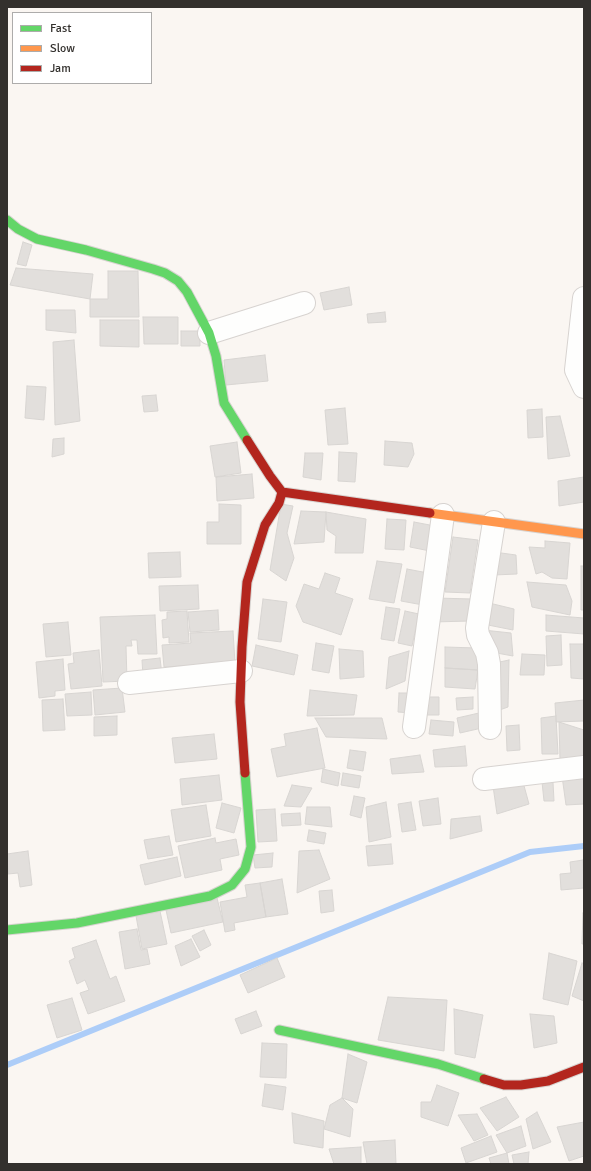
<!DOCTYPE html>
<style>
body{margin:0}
#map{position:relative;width:591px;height:1171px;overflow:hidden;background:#faf6f2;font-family:Signika,sans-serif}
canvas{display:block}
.frame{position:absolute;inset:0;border:8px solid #33302d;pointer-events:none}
.legend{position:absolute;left:12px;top:12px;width:140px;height:72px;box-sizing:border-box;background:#fff;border:1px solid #adacab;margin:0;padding:5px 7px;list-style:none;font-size:12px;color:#33302d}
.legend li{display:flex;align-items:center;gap:8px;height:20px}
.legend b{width:20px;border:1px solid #adacab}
</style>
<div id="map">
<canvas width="591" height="1171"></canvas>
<div class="frame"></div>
<ul class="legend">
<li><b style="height:5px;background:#63d668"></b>Fast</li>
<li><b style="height:5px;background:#ff974d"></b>Slow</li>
<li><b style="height:5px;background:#b3261e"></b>Jam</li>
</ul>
</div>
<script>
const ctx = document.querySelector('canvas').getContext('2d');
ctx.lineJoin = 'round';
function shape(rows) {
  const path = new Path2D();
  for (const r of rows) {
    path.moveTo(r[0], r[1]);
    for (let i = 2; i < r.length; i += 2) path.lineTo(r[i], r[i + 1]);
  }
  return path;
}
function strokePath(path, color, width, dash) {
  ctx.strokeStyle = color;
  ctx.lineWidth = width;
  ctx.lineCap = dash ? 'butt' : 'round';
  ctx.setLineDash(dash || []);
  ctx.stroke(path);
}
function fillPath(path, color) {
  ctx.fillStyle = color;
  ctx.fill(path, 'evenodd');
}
const stream = shape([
 [7,1065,530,852,584,846]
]);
const building = shape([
 [23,242,32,245,26,266,17,264,23,242],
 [16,268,93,274,90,299,10,285,16,268],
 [108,271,138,271,139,317,90,317,90,299,108,299,108,271],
 [349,287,352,305,324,310,320,293,349,287],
 [46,310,75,310,76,333,46,330,46,310],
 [385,312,386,322,368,323,367,314,385,312],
 [143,317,178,317,178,344,144,344,143,317],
 [100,320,139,320,139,347,100,346,100,320],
 [181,331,200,331,200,346,181,346,181,331],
 [74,340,80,421,55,425,53,342,74,340],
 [265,355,268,381,226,385,224,360,265,355],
 [27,386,46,387,44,420,25,418,27,386],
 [156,395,158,411,144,412,142,396,156,395],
 [345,408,348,444,328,445,325,410,345,408],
 [542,409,543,437,528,438,527,410,542,409],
 [560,416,570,456,548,459,546,417,560,416],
 [64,438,64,454,52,457,53,439,64,438],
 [385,441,412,443,414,454,408,467,384,465,385,441],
 [237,442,241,473,215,477,210,446,237,442],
 [339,452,357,453,355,482,338,481,339,452],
 [305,453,323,453,321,480,303,477,305,453],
 [252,474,254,498,217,501,216,477,252,474],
 [584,477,584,502,559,506,558,481,584,477],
 [219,504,241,505,241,544,207,544,207,522,219,522,219,504],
 [281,504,293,506,287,533,294,558,286,581,270,570,281,504],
 [301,511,326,512,324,542,294,544,301,511],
 [326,512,366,519,363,553,335,553,336,536,327,530,326,512],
 [387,519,406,520,404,550,385,549,387,519],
 [414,522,435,526,430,551,410,547,414,522],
 [453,537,478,540,470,593,445,592,453,537],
 [545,541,570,543,567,579,552,578,542,572,536,574,529,547,545,548,545,541],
 [180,552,181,577,149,578,148,553,180,552],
 [494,552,516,555,517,574,494,575,494,552],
 [377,561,402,564,394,603,369,599,377,561],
 [581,566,584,566,584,610,581,610,581,566],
 [407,569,428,573,423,605,401,601,407,569],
 [325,573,340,578,335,593,353,599,341,635,303,622,296,606,304,584,319,589,325,573],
 [527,582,566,585,572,601,570,615,532,607,527,582],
 [198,585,199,609,160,611,159,586,198,585],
 [435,598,473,599,471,621,432,622,435,598],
 [263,599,287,602,281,642,258,639,263,599],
 [485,602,514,609,513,630,483,624,485,602],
 [386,607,400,609,394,641,381,639,386,607],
 [218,610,219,630,190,632,188,612,218,610],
 [187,611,189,642,169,643,169,637,163,638,162,620,167,619,167,612,187,611],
 [405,611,419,614,412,646,398,643,405,611],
 [155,615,157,654,138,654,137,640,131,640,132,646,126,646,127,681,103,682,100,617,155,615],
 [546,615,584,618,584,634,546,631,546,615],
 [68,622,71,655,46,657,43,624,68,622],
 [483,630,511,633,513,656,491,652,483,630],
 [233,631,235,663,164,667,162,645,191,643,190,633,233,631],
 [561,635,562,665,547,666,546,636,561,635],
 [316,643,334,646,329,673,312,670,316,643],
 [570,644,584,644,584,679,571,678,570,644],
 [256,645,298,655,294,675,252,666,256,645],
 [445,647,477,648,478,670,445,668,445,647],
 [339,649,363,651,364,677,340,679,339,649],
 [99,650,102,686,71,689,68,664,74,663,73,653,99,650],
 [409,651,405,681,386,689,389,657,409,651],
 [522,654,545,655,544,675,520,675,522,654],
 [160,658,162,675,143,677,142,660,160,658],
 [63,659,65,690,55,691,55,696,39,698,36,662,63,659],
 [509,660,508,707,494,712,495,663,509,660],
 [445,668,478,670,475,689,445,687,445,668],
 [122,688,125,712,95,715,93,690,122,688],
 [310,690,357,695,354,715,307,716,310,690],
 [91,692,92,715,67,716,65,694,91,692],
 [399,693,412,693,411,713,398,712,399,693],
 [425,697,439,697,439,715,425,715,425,697],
 [473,697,473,709,457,710,456,698,473,697],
 [63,699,65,730,43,731,42,700,63,699],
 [584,700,584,721,556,722,555,703,584,700],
 [479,713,482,728,460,733,457,718,479,713],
 [117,716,117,735,94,736,94,717,117,716],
 [556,716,558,754,542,754,541,718,556,716],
 [315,718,382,718,387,739,326,737,315,718],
 [431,720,454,722,453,736,429,734,431,720],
 [559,722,584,730,584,757,560,760,559,722],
 [519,725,520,750,507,751,506,726,519,725],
 [317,728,325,768,277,777,271,749,286,746,284,734,317,728],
 [214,734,217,759,175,763,172,738,214,734],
 [465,746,467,766,435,767,433,750,465,746],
 [350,750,366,752,363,771,347,768,350,750],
 [420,755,424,772,392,774,390,759,420,755],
 [323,769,340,773,338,786,321,782,323,769],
 [343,773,361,776,359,788,341,785,343,773],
 [219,775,222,800,182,805,180,779,219,775],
 [562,776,584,776,584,804,566,805,562,776],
 [523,782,529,804,497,814,493,786,523,782],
 [542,782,553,782,554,801,544,801,542,782],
 [292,785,312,788,301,807,284,806,292,785],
 [354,796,365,798,361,818,350,815,354,796],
 [438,798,441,824,423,826,419,801,438,798],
 [386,802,391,837,369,842,366,807,386,802],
 [411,802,416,830,402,832,398,804,411,802],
 [222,803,241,808,234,833,216,828,222,803],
 [206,805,211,836,176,842,171,810,206,805],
 [307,807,330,807,332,827,305,824,307,807],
 [275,809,277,841,258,842,256,810,275,809],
 [300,813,301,825,282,826,281,814,300,813],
 [480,816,482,831,450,839,451,819,480,816],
 [309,830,326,833,324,844,307,841,309,830],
 [169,836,173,855,148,859,144,840,169,836],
 [215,838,216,843,236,839,239,855,220,859,222,870,185,878,178,846,215,838],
 [391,844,393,864,368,866,366,846,391,844],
 [319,850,330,879,297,893,299,851,319,850],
 [28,851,32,885,20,887,18,873,8,874,7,854,28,851],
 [273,853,272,867,255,868,253,855,273,853],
 [177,857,181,876,145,885,140,865,177,857],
 [583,860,584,888,561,890,560,874,571,873,570,862,583,860],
 [282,879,288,914,266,917,260,883,282,879],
 [260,883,266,917,234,923,235,930,225,932,220,902,247,897,245,885,260,883],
 [332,890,334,911,321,913,319,891,332,890],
 [217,898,223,922,171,933,166,910,217,898],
 [160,911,167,944,142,949,136,916,160,911],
 [583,913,584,913,584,944,582,944,583,913],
 [137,929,141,950,147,949,150,964,125,969,119,932,137,929],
 [204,930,211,945,200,951,192,936,204,930],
 [191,939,200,957,181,966,175,946,191,939],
 [96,940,110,979,116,976,125,1001,88,1014,80,993,89,990,85,980,77,984,69,961,75,958,72,948,96,940],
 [549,953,577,961,568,1005,543,999,549,953],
 [277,958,285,977,248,993,240,975,277,958],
 [582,963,584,964,584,1001,572,996,582,963],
 [388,997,447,1000,444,1051,378,1040,388,997],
 [72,998,82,1030,57,1038,47,1005,72,998],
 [454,1009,483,1015,475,1058,455,1054,454,1009],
 [256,1011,262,1026,241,1034,235,1019,256,1011],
 [530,1014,554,1016,557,1043,534,1048,530,1014],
 [262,1043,287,1044,286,1078,260,1077,262,1043],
 [348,1054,367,1062,357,1103,342,1098,348,1054],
 [265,1084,286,1087,283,1110,262,1106,265,1084],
 [437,1085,459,1093,448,1126,421,1117,421,1102,431,1102,437,1085],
 [506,1097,519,1117,497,1131,480,1108,506,1097],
 [342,1098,353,1109,350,1137,324,1129,330,1105,342,1098],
 [537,1112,551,1142,533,1149,526,1119,537,1112],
 [292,1113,324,1121,323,1148,294,1143,292,1113],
 [477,1114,488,1135,474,1141,458,1115,477,1114],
 [584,1122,584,1156,569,1161,557,1127,584,1122],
 [521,1126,526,1146,507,1153,496,1135,521,1126],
 [491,1136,497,1152,466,1163,461,1148,491,1136],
 [395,1140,396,1164,367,1164,363,1142,395,1140],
 [361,1147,361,1164,334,1164,329,1149,361,1147],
 [529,1152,528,1164,514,1164,512,1155,529,1152],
 [507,1153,509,1164,491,1164,489,1158,507,1153]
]);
const street = shape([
 [584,298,576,370,584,387],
 [209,333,304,303],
 [129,683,241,671],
 [414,727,443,515],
 [490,728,489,664,487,653,478,635,477,628,494,522],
 [484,779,584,767]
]);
const fast = shape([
 [7,220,18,229,37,239,86,250,153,269,165,273,178,281,187,292,209,333,216,356,224,403,247,440],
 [7,930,77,923,210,896,232,885,245,869,251,847,245,773],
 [279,1030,438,1064,484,1079]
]);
const slow = shape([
 [430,513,584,534]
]);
const jam = shape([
 [247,440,270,476,282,492,430,513],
 [245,773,240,702,242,647,247,582,265,525,279,503,282,492],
 [484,1079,504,1085,521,1085,548,1081,584,1067]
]);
strokePath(stream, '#adcdf8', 6);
fillPath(building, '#e2dfdc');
strokePath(building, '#d8d5d2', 1);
strokePath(street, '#d7d3d0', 24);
strokePath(fast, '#d7d3d0', 11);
strokePath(slow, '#d7d3d0', 11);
strokePath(jam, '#d7d3d0', 11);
strokePath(street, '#fefefd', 22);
strokePath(fast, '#63d668', 9);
strokePath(slow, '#ff974d', 9);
strokePath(jam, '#b3261e', 9);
</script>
